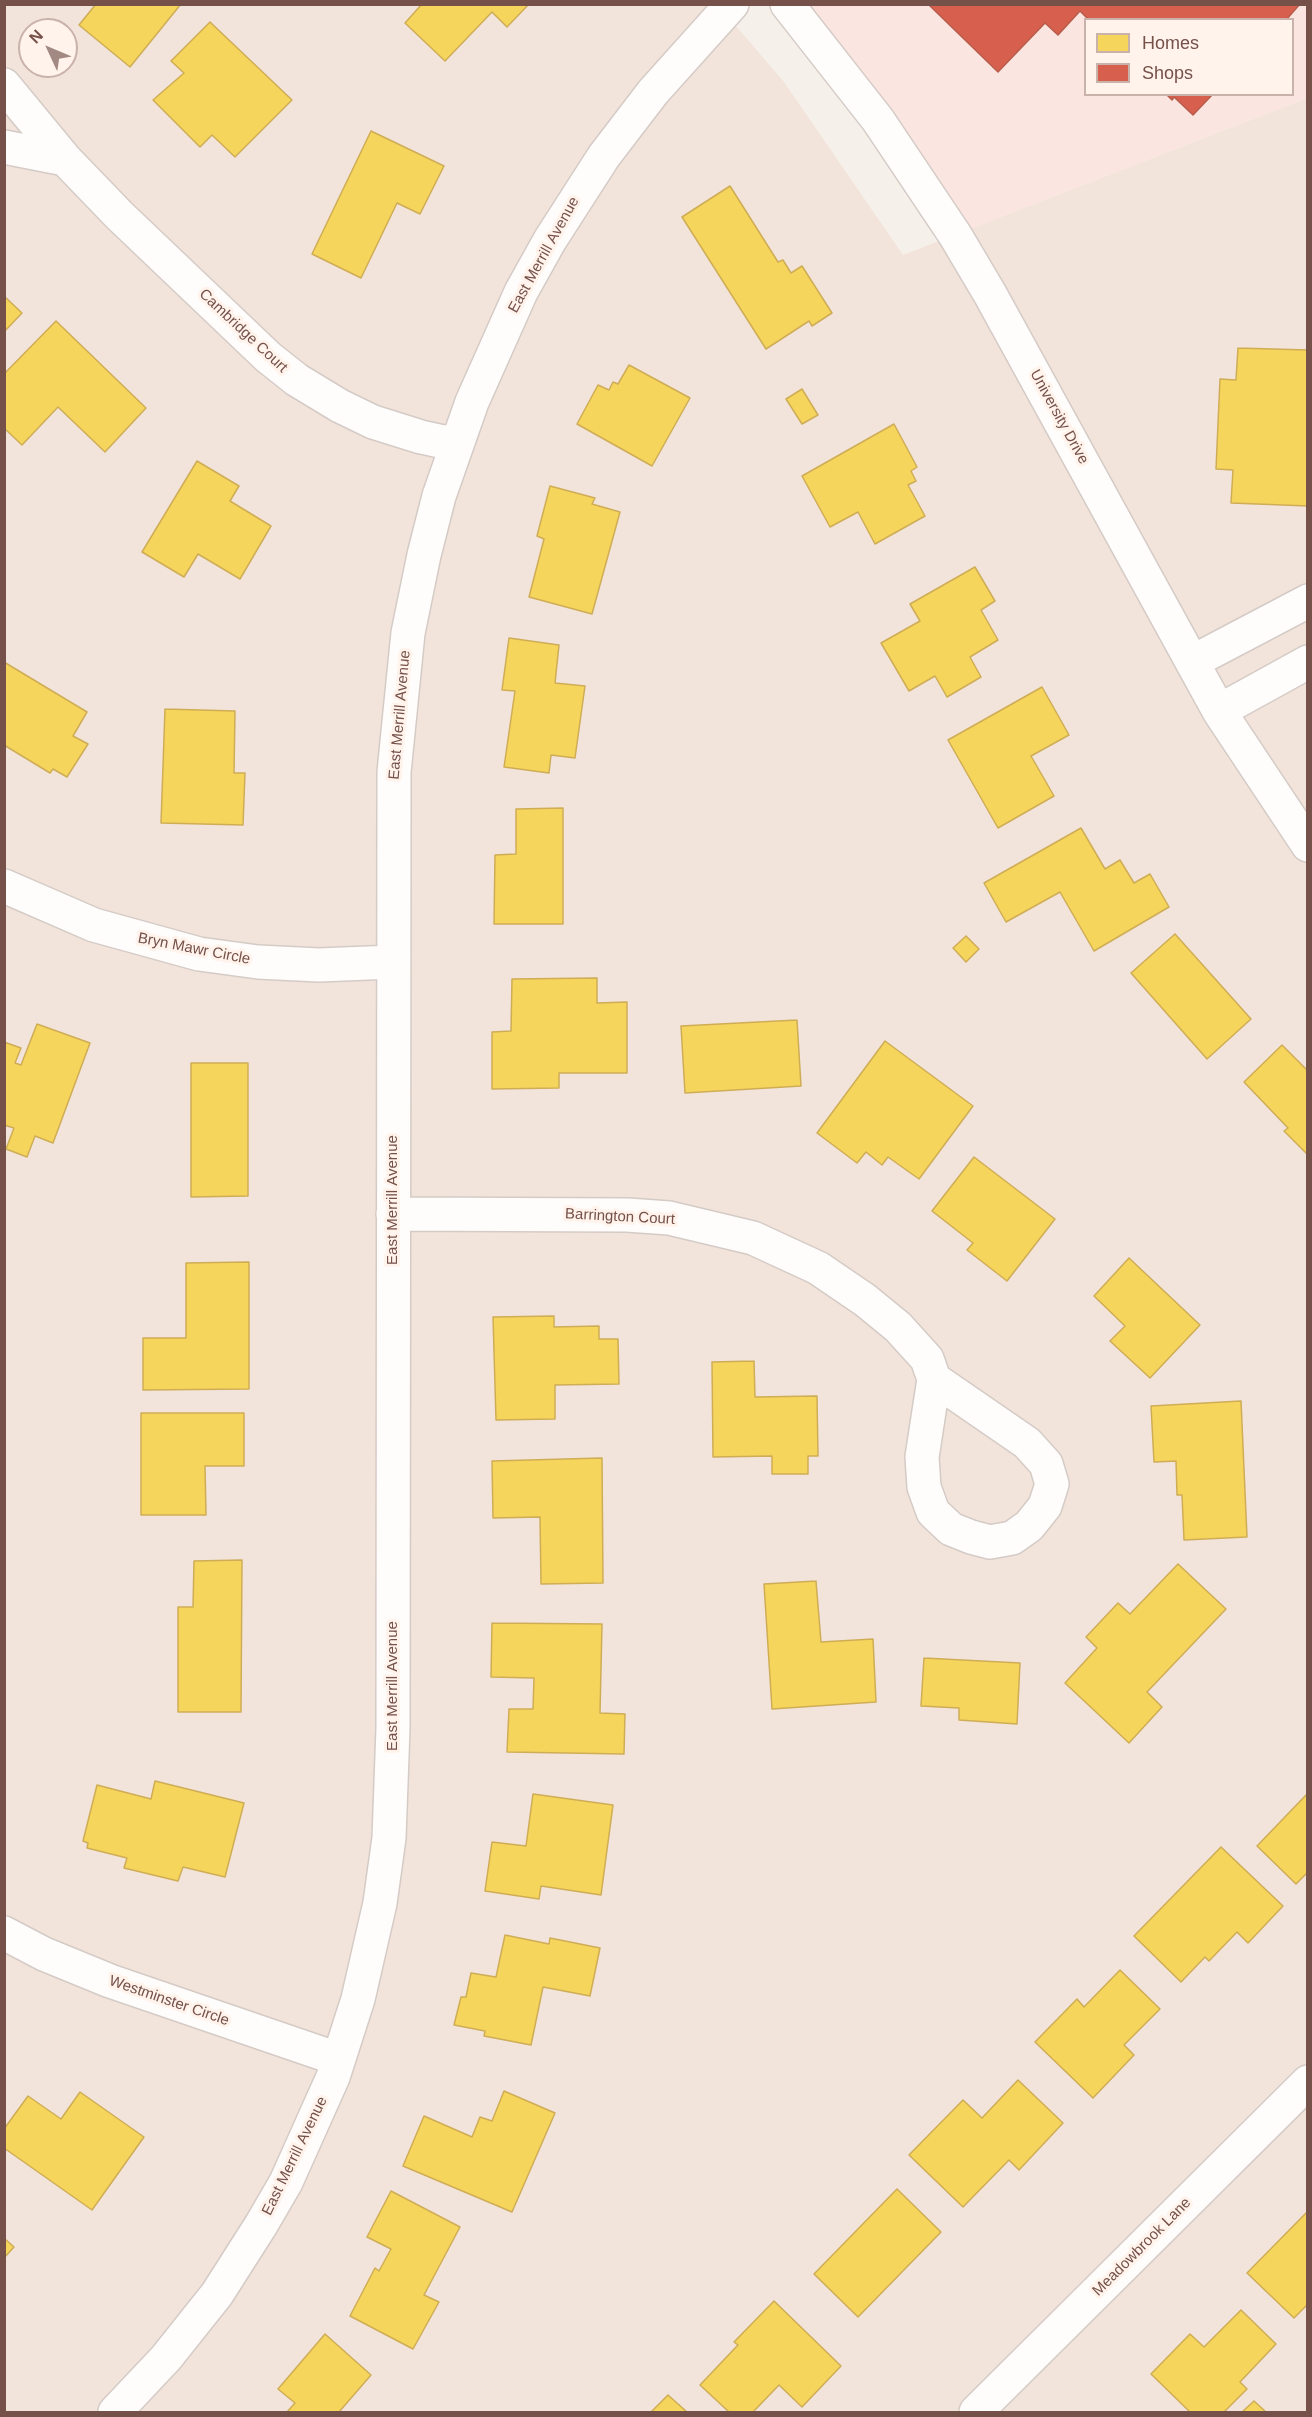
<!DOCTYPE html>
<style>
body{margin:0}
#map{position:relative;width:1312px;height:2417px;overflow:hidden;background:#f6f0ea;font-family:Helvetica,sans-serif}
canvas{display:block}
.frame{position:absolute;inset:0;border:6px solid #755149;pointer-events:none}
.legend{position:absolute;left:1084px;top:18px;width:210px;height:78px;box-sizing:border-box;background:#fff3eb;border:2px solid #c8b2aa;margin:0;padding:8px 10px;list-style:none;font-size:18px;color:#755149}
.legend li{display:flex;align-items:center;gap:12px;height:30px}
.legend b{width:30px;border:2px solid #c8b2aa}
.north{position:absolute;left:18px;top:18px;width:60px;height:60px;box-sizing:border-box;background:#fff3eb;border:2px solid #c8b2aa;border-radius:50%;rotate:314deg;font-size:16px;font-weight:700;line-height:24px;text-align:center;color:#755149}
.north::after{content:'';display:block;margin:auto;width:21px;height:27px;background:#a28981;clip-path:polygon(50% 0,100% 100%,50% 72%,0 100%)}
</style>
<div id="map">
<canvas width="1312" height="2417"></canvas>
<div class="frame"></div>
<ul class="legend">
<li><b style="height:16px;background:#f6d55c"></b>Homes</li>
<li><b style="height:16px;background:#d6604d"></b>Shops</li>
</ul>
<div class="north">N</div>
</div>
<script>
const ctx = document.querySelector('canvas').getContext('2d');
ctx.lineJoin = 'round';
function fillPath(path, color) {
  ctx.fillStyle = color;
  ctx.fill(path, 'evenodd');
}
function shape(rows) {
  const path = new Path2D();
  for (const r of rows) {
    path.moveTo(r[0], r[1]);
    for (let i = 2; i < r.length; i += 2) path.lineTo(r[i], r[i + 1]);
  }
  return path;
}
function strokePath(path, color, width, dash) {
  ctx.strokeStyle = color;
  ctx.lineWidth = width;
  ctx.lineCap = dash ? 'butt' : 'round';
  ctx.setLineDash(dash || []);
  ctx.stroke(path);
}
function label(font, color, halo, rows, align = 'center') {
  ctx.font = font + ' Helvetica,sans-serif';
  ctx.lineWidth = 6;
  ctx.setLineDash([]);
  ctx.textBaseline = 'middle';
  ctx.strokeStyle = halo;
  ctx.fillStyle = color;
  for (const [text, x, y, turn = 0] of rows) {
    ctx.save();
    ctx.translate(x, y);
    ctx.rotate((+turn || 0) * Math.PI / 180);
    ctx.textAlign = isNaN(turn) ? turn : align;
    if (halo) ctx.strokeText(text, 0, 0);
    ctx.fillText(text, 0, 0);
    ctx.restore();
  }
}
const residential = shape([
 [5,5,718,5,784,82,903,255,1307,98,1307,2412,5,2412],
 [30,30,66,30,66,66,30,66]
]);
const commercial = shape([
 [787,5,1307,5,1307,98,955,235],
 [1086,20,1292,20,1292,94,1086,94]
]);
const homes = shape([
 [96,4,181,4,130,67,79,25,96,4],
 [422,4,529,4,507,27,492,12,445,61,405,23,422,4],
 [210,22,292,100,235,157,212,135,200,147,153,100,184,73,171,61,210,22],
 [371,131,444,166,420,214,397,203,361,278,312,254,371,131],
 [730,186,778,262,783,260,791,273,802,266,832,313,812,326,809,321,766,349,682,217,730,186],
 [4,296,22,313,4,332,4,296],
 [56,321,146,408,105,452,58,407,22,445,4,428,4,374,56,321],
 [1238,348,1308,350,1308,506,1231,503,1233,470,1216,469,1220,379,1236,380,1238,348],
 [629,365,690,398,652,466,577,424,598,385,609,390,613,382,618,384,629,365],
 [802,389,818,415,802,424,786,399,802,389],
 [894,424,917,467,911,471,916,481,908,485,925,516,875,544,858,512,830,527,802,476,894,424],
 [197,461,239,486,230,501,271,526,240,579,198,554,184,577,142,552,197,461],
 [550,486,595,498,592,504,620,512,592,614,529,597,544,539,537,536,550,486],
 [975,567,995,601,981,610,998,640,970,657,981,677,947,697,935,676,909,691,881,643,920,621,910,604,975,567],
 [509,638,559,645,555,683,585,686,575,758,551,755,549,773,504,767,515,691,502,690,509,638],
 [4,662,87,712,73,736,88,744,67,777,53,769,50,773,4,745,4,662],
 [1042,687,1069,735,1031,756,1054,796,998,828,948,740,1042,687],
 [165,709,235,711,234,773,245,773,243,825,161,823,165,709],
 [563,808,563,924,494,924,495,855,516,854,516,809,563,808],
 [1081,828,1105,869,1120,860,1134,883,1150,874,1169,907,1094,951,1060,892,1006,922,984,883,1081,828],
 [1175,934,1251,1019,1207,1059,1131,973,1175,934],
 [966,936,979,949,966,962,953,948,966,936],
 [597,978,597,1003,627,1002,627,1073,559,1073,559,1088,492,1089,492,1032,511,1031,512,979,597,978],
 [797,1020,801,1086,685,1093,681,1026,797,1020],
 [37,1024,90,1043,53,1143,35,1136,27,1157,6,1149,14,1128,4,1125,4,1042,21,1048,15,1063,21,1065,37,1024],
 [885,1041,973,1106,919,1179,888,1157,882,1165,866,1152,857,1163,817,1133,885,1041],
 [1282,1045,1308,1071,1308,1155,1284,1131,1288,1128,1244,1082,1282,1045],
 [191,1063,248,1063,248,1196,191,1197,191,1063],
 [974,1157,1055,1219,1007,1281,967,1250,973,1243,932,1211,974,1157],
 [1129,1258,1200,1325,1150,1378,1110,1341,1125,1326,1094,1296,1129,1258],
 [249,1262,249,1389,143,1390,143,1338,186,1338,186,1263,249,1262],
 [554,1316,554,1327,599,1326,599,1339,618,1339,619,1384,555,1385,555,1419,496,1420,493,1317,554,1316],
 [754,1361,755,1397,817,1396,818,1456,808,1456,808,1474,772,1474,772,1456,713,1457,712,1362,754,1361],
 [1241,1401,1247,1537,1184,1540,1182,1495,1177,1495,1176,1461,1154,1462,1151,1406,1241,1401],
 [141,1413,244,1413,244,1466,205,1466,206,1515,141,1515,141,1413],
 [602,1458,603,1583,541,1584,540,1517,493,1518,492,1461,602,1458],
 [242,1560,241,1712,178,1712,178,1607,193,1607,194,1561,242,1560],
 [1178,1564,1226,1609,1147,1692,1162,1707,1129,1743,1065,1683,1097,1648,1086,1637,1118,1603,1130,1614,1178,1564],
 [816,1581,821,1642,873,1639,876,1702,772,1709,764,1584,816,1581],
 [492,1623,602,1624,600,1713,625,1714,624,1754,507,1752,509,1709,533,1709,534,1678,491,1677,492,1623],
 [924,1658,1020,1663,1017,1724,959,1720,959,1708,921,1706,924,1658],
 [155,1781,244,1803,225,1877,183,1867,178,1881,124,1868,127,1858,87,1848,88,1843,83,1841,97,1785,151,1799,155,1781],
 [1308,1793,1308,1872,1296,1884,1257,1846,1308,1793],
 [533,1794,613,1805,601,1895,541,1886,539,1899,485,1891,492,1842,526,1846,533,1794],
 [1221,1847,1283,1906,1248,1943,1237,1932,1209,1961,1205,1957,1181,1982,1134,1936,1221,1847],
 [505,1935,549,1944,550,1938,600,1948,590,1996,543,1987,531,2045,484,2036,485,2031,454,2025,461,1997,466,1997,471,1973,496,1977,505,1935],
 [1120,1970,1160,2009,1124,2045,1134,2055,1093,2098,1035,2042,1077,1999,1084,2007,1120,1970],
 [1018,2080,1063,2123,1019,2170,1009,2160,963,2207,909,2155,963,2100,982,2118,1018,2080],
 [504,2091,555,2113,512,2212,403,2166,424,2116,472,2137,480,2117,492,2121,504,2091],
 [80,2092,144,2137,92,2210,4,2148,4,2129,28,2096,61,2119,80,2092],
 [897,2189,941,2232,858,2317,814,2274,897,2189],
 [391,2191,460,2227,424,2295,439,2302,413,2349,350,2316,375,2268,379,2271,391,2249,367,2237,391,2191],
 [1308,2211,1308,2304,1294,2318,1247,2273,1308,2211],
 [4,2238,14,2247,4,2258,4,2238],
 [774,2301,841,2366,802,2407,779,2385,753,2412,729,2412,700,2385,738,2345,734,2342,774,2301],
 [1241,2310,1276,2344,1240,2382,1247,2389,1224,2412,1190,2412,1151,2374,1190,2334,1204,2347,1241,2310],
 [325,2334,371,2375,339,2412,287,2412,295,2403,278,2389,325,2334],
 [668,2395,687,2412,651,2412,668,2395],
 [1254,2401,1266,2412,1242,2412,1254,2401]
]);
const shops = shape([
 [928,4,1300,4,1286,20,1089,20,1080,11,1058,35,1045,23,998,72,928,4],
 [1166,94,1213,94,1193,115,1174,97,1172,100,1166,94]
]);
const minor = shape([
 [787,4,878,120,955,235,990,294,1219,711,1308,845],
 [4,85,65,159,119,215,268,357,297,380,340,406,373,422,421,437,444,442,458,440],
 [4,147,65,159],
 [1194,661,1308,601],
 [1219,711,1308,662],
 [4,886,94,925,199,954,258,962,319,965,393,962],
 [393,1214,627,1215,669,1218,753,1238,818,1268,865,1300,898,1327,927,1359,934,1379,922,1457,924,1487,933,1512,951,1529,971,1537,990,1542,1012,1538,1029,1526,1045,1506,1052,1484,1046,1464,1027,1443,934,1379],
 [4,1933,44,1954,110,1981,338,2059],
 [115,2412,166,2358,217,2294,261,2225,286,2182,333,2077,358,1999,380,1903,389,1838,393,1728,394,772,408,633,424,555,439,496,472,402,521,292,550,240,604,156,653,92,732,4],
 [976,2412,1308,2082]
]);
const streetNames = [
 ["East Merrill Avenue",544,255,-61],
 ["Cambridge Court",243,331,43],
 ["University Drive",1059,417,61],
 ["East Merrill Avenue",400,715,-85],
 ["Bryn Mawr Circle",194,949,11],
 ["East Merrill Avenue",393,1200,-90],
 ["Barrington Court",620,1217,3],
 ["East Merrill Avenue",393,1686,-90],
 ["Westminster Circle",169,2001,19],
 ["East Merrill Avenue",295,2156,-64],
 ["Meadowbrook Lane",1142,2247,-45]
];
fillPath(residential, '#f2e4da');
fillPath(commercial, '#fae5e0');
fillPath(homes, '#f6d55c');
strokePath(homes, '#cfad56', 1.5);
fillPath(shops, '#d6604d');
strokePath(shops, '#b95c4c', 1.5);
strokePath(minor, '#d5cbc6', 36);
strokePath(minor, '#fefdfc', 33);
label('15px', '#755149', '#fff3eb', streetNames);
</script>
